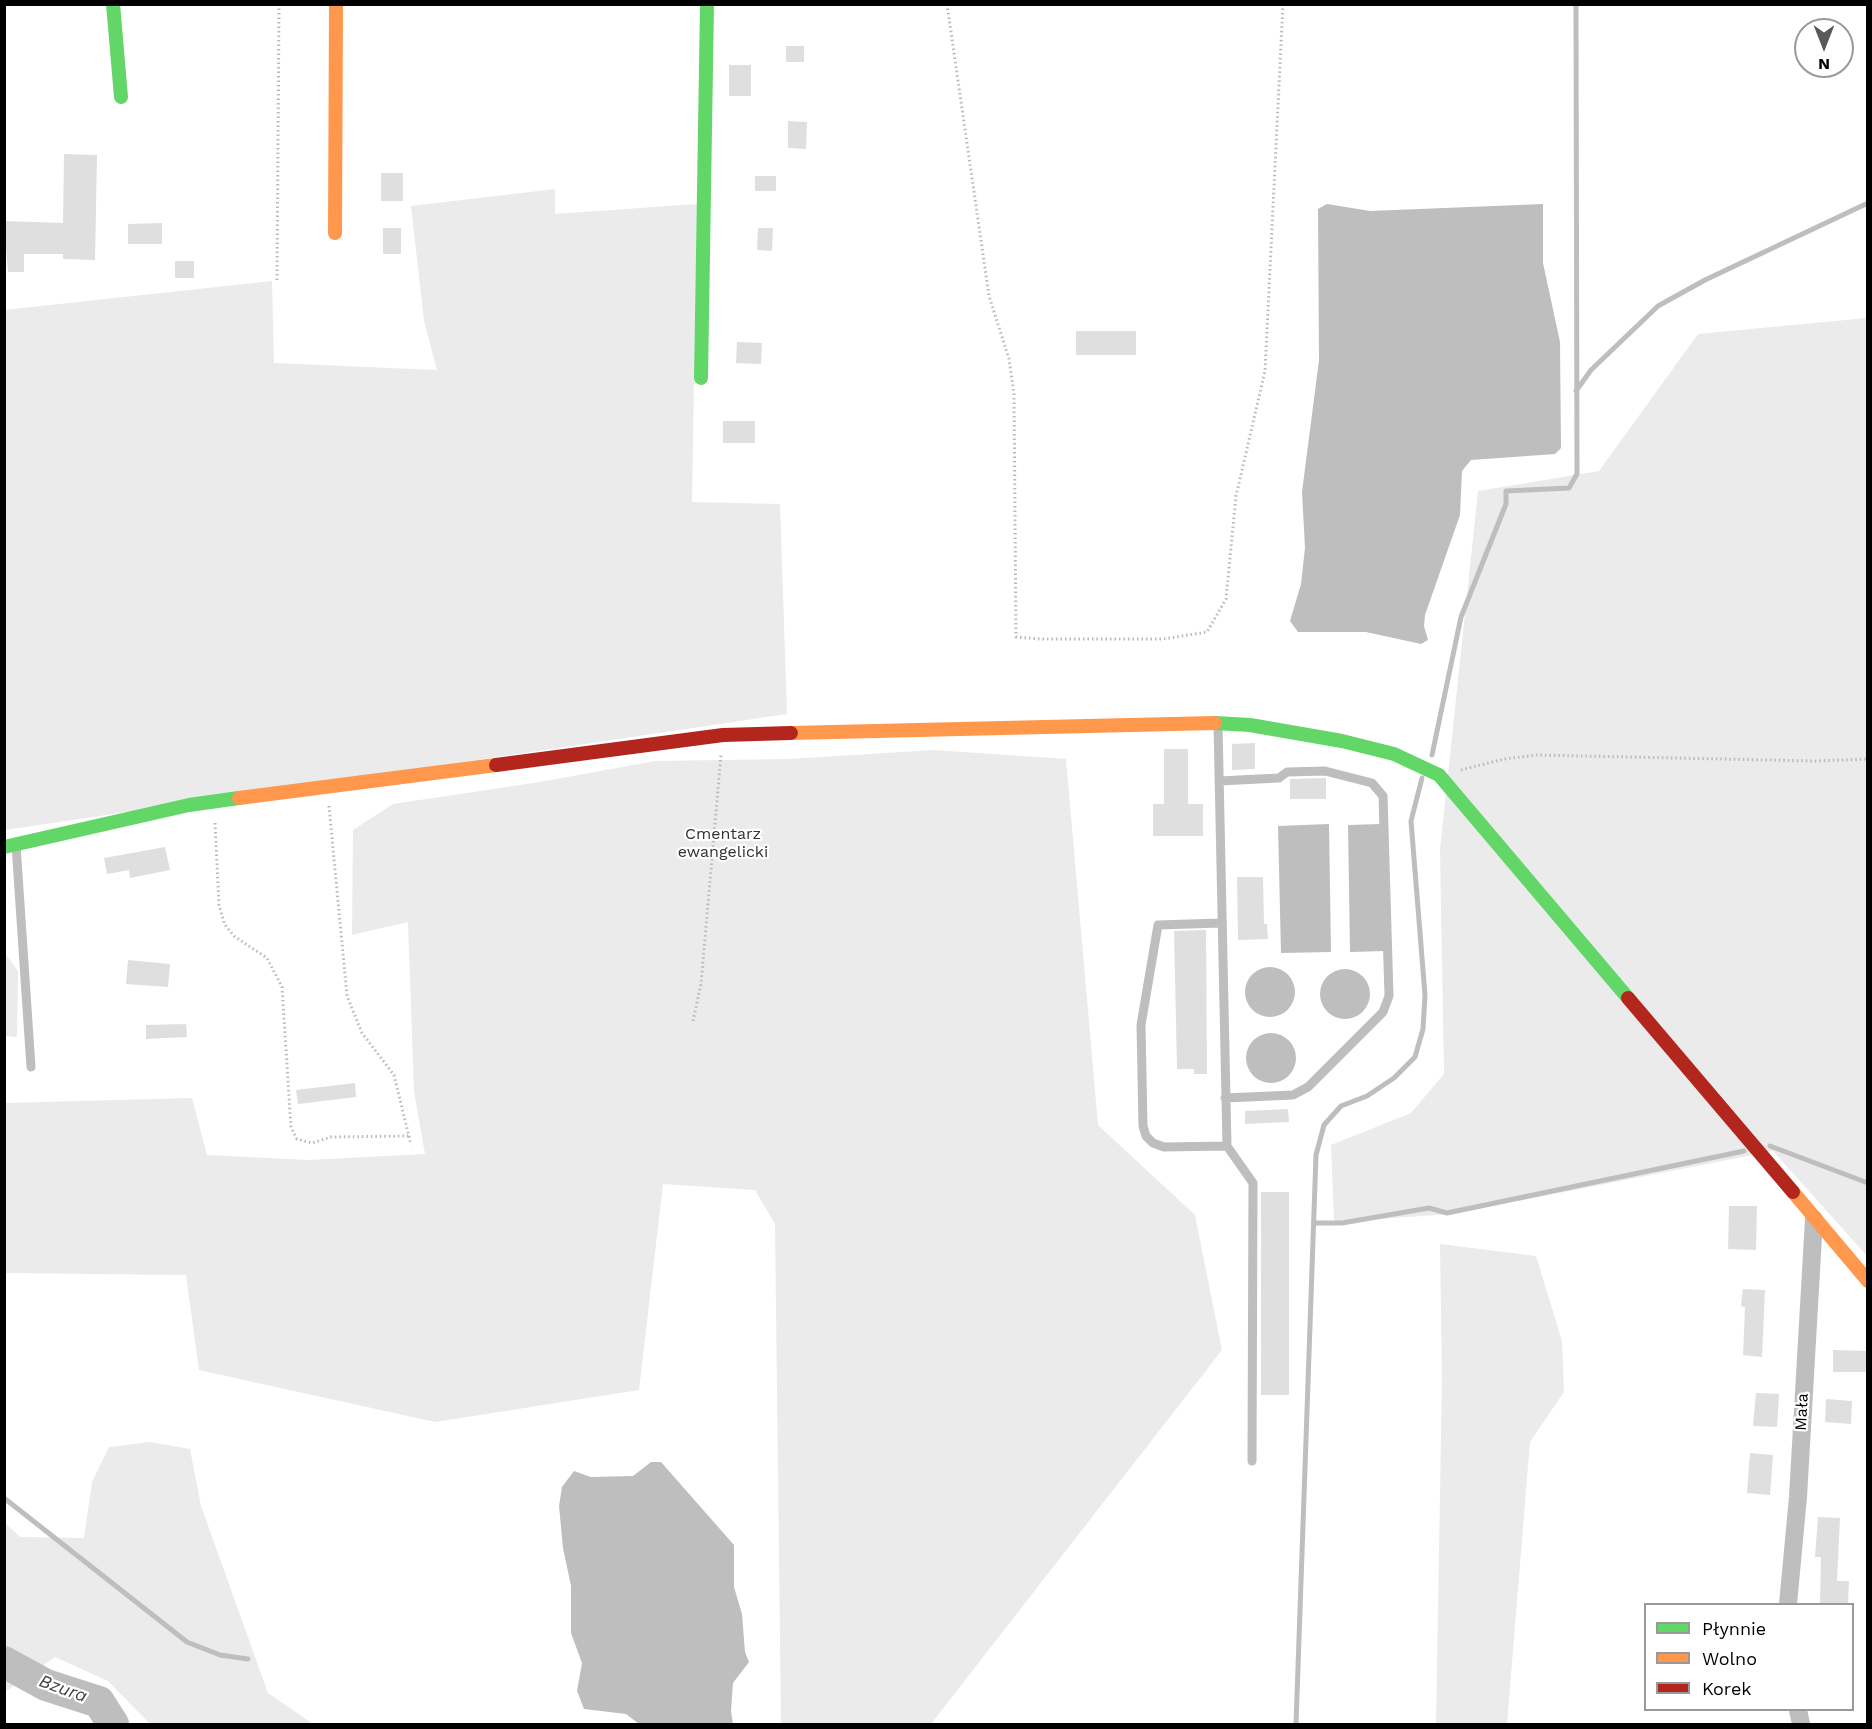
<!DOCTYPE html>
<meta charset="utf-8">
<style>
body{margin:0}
#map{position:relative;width:1872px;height:1729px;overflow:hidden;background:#fff;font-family:"Work Sans",sans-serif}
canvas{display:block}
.frame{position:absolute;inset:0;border:6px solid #000;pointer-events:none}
.legend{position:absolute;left:1644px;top:1603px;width:210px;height:108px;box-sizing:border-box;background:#fff;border:2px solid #999;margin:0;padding:8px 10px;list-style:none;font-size:18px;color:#000}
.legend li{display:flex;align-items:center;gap:12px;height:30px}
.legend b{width:30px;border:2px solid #999}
.north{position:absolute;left:1794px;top:18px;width:60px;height:60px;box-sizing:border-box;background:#fff;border:2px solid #999;border-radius:50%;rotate:180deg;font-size:16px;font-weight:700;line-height:24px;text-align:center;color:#000}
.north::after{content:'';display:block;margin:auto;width:21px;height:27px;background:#595959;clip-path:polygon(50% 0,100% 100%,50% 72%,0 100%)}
</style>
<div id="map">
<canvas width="1872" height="1729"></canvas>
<div class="frame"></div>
<ul class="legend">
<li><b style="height:8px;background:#63d668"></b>Płynnie</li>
<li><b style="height:8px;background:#ff974d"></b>Wolno</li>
<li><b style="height:8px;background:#b3261e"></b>Korek</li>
</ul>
<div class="north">N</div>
</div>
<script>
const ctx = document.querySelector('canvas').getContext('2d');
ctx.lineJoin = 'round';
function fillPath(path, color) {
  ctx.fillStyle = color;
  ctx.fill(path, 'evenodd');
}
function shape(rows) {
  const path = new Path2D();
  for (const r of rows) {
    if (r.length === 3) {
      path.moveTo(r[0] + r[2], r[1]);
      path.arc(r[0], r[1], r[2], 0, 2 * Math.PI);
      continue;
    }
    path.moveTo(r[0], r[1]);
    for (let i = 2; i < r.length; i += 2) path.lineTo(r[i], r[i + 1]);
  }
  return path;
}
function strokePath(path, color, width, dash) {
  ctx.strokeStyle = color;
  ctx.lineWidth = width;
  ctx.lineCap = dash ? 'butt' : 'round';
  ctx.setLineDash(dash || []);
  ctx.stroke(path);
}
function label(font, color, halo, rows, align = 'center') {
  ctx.font = font + ' "Work Sans",sans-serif';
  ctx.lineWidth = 4.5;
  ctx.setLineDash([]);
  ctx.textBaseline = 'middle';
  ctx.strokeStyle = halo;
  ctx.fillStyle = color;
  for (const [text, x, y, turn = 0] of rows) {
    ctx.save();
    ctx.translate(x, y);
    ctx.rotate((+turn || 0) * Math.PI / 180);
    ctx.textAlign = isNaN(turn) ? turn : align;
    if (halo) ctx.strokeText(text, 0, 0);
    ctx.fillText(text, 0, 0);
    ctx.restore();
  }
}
const green = shape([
 [555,189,555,214,697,204,692,502,780,504,787,714,5,830,4,310,272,281,274,363,437,370,424,321,411,206],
 [1867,318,1867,1256,1773,1151,1452,1214,1334,1222,1331,1145,1411,1113,1444,1074,1440,850,1478,491,1599,471,1698,334],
 [934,750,1066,759,1098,1125,1195,1215,1222,1350,931,1724,781,1724,775,1224,755,1190,663,1184,639,1390,435,1422,199,1370,186,1275,5,1273,5,1103,192,1098,207,1155,308,1160,425,1154,414,1092,408,922,352,935,353,830,393,804,540,782,655,761,789,759],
 [4,952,18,971,17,1037,5,1036],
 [1440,1244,1536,1256,1562,1341,1564,1392,1530,1442,1507,1724,1436,1724,1442,1378],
 [150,1442,190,1449,201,1506,268,1693,313,1724,150,1724,108,1681,55,1657,5,1692,5,1523,20,1537,84,1538,92,1482,109,1447]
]);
const water = shape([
 [1327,204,1370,211,1543,204,1543,263,1560,342,1561,448,1555,454,1471,460,1462,471,1460,515,1425,615,1424,626,1428,640,1421,644,1366,632,1298,632,1290,621,1301,584,1305,548,1302,492,1319,360,1318,209],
 [1329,824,1331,952,1281,953,1278,826],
 [1382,824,1385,951,1350,952,1348,825],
 [1270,992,25],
 [1345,994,25],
 [1271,1058,25],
 [651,1462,661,1462,734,1545,734,1587,742,1614,745,1652,749,1662,733,1683,731,1711,733,1724,639,1724,626,1714,584,1709,577,1691,582,1663,571,1633,571,1586,563,1548,559,1506,562,1487,574,1471,591,1477,633,1476]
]);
const stream = shape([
 [1576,391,1591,370,1658,306,1705,280,1868,203],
 [1432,755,1461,617,1506,504,1506,491,1569,488,1577,474,1576,4],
 [1770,1146,1868,1183],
 [1314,1223,1342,1223,1429,1208,1447,1213,1744,1151],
 [4,1498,187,1642,220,1655,248,1659],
 [1296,1724,1316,1155,1324,1125,1341,1106,1367,1096,1394,1078,1415,1057,1423,1029,1425,995,1411,821,1422,778]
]);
const river = shape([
 [4,1662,46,1685,99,1702,113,1724]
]);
const building = shape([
 [786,46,804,46,804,62,786,62],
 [729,65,751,65,751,96,729,96],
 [788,121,807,122,806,149,788,148],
 [64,154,97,155,95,260,63,259,63,254,24,254,24,272,8,272,4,221,63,223],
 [381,173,403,173,403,201,381,201],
 [755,176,776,176,776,191,755,191],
 [162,223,162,244,128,244,128,224],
 [383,228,401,228,401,254,383,254],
 [758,228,773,228,772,251,757,250],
 [175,261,194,261,194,278,175,278],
 [1076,331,1136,331,1136,355,1076,355],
 [737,342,762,343,761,364,736,363],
 [723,421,755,421,755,443,723,443],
 [1255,743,1255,769,1232,770,1232,744],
 [1164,749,1188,749,1188,804,1203,804,1203,836,1153,836,1153,804,1164,804],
 [1326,778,1326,799,1290,799,1290,779],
 [165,847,170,870,130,878,129,870,107,874,104,858],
 [1237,877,1263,877,1264,924,1267,924,1268,939,1238,940],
 [1206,930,1207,1074,1194,1074,1194,1069,1177,1069,1174,931],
 [128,960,170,964,168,987,126,984],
 [186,1024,187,1037,146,1039,146,1025],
 [355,1083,356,1097,298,1104,296,1090],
 [1288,1109,1289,1122,1245,1124,1245,1111],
 [1261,1192,1289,1192,1289,1395,1261,1395],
 [1729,1206,1757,1206,1756,1250,1728,1249],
 [1743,1289,1765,1290,1762,1357,1743,1355,1745,1307,1741,1306],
 [1833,1350,1868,1351,1868,1372,1833,1372],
 [1756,1393,1779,1394,1777,1427,1753,1426],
 [1826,1399,1852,1401,1851,1424,1825,1422],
 [1750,1453,1773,1455,1770,1495,1747,1493],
 [1818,1517,1840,1518,1837,1581,1849,1581,1848,1605,1820,1605,1821,1557,1815,1557]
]);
const path = shape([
 [947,4,989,296,1009,359,1014,394,1016,637,1040,639,1163,639,1207,632,1226,599,1236,496,1265,371,1283,4],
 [277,280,279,4],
 [1461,770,1504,759,1537,755,1814,761,1868,759],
 [329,806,347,996,362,1033,394,1075,411,1145],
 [215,823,219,905,225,925,234,936,267,958,282,987,291,1127,297,1139,312,1143,331,1137,409,1136],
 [693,1021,701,984,721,755]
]);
const lane = shape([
 [1218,725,1227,1146,1253,1183,1252,1461],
 [1219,781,1279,778,1287,772,1325,771,1372,783,1383,796,1389,996,1383,1012,1308,1087,1293,1095,1225,1098],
 [16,845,31,1067],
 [1221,923,1158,925,1141,1025,1143,1126,1146,1136,1153,1143,1164,1147,1227,1146]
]);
const street = shape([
 [1788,1604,1798,1497,1814,1219],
 [1798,1710,1801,1724]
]);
const fast = shape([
 [113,4,121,97],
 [701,378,707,4],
 [1215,723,1250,725,1342,741,1394,754,1439,775,1628,998],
 [4,847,189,805,239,798]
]);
const slow = shape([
 [335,233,336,4],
 [791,733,1215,723],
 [239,798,496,765],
 [1793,1192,1868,1281]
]);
const jam = shape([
 [496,765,723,735,791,733],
 [1628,998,1793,1192]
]);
const parkNames = [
 ["Cmentarz",723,834],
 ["ewangelicki",723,852]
];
const streetNames = [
 ["Mała",1802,1412,-87]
];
const waterNames = [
 ["Bzura",63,1689,20]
];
fillPath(green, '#ebebeb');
fillPath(water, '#bebebe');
strokePath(stream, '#bebebe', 5);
strokePath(river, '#bebebe', 32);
fillPath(building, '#dfdfdf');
strokePath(path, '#b9b9b9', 3, [1.5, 3]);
strokePath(lane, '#bebebe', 9);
strokePath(street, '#bebebe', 18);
strokePath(fast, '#63d668', 14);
strokePath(slow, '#ff974d', 14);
strokePath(jam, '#b3261e', 14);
label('16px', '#323232', '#fff', parkNames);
label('16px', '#000', '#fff', streetNames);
label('italic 18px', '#434343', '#fff', waterNames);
</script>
